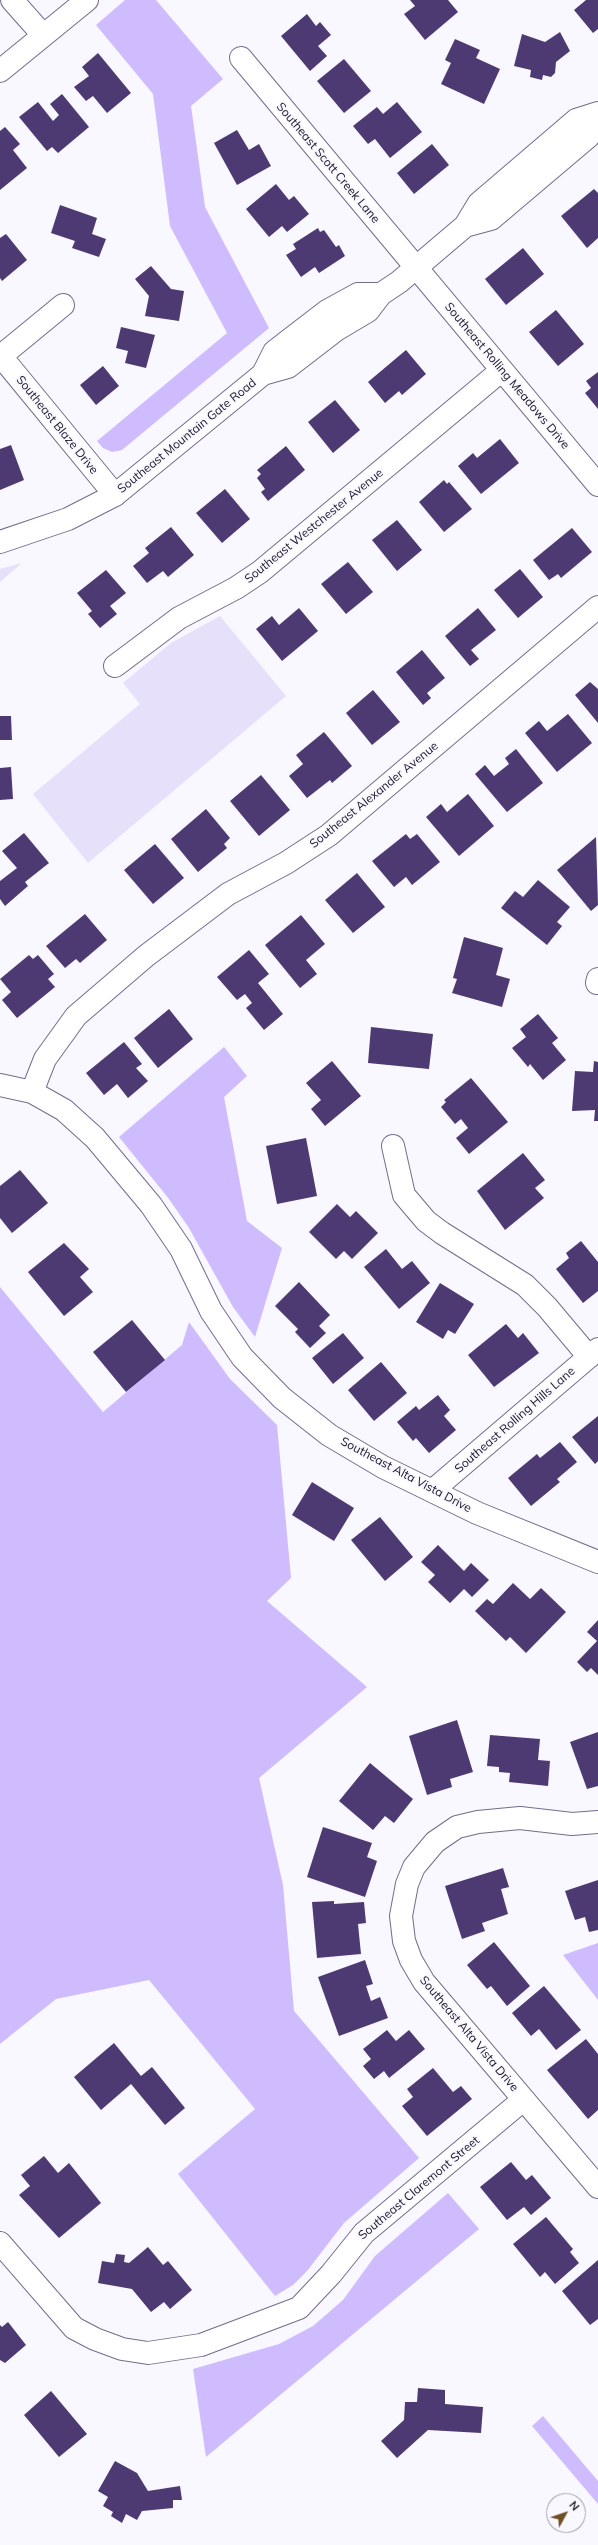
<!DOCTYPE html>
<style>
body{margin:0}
#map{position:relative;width:598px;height:2545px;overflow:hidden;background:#f9f7ff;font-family:Mulish,sans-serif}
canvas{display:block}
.north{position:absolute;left:546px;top:2493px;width:40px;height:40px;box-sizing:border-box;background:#f9f7ff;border:1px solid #9f9da7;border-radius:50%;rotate:50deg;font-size:11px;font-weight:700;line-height:16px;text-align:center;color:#191622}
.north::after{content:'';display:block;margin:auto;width:14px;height:18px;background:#6e5124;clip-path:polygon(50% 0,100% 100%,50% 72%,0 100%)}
</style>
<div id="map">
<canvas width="598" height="2545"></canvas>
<div class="north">N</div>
</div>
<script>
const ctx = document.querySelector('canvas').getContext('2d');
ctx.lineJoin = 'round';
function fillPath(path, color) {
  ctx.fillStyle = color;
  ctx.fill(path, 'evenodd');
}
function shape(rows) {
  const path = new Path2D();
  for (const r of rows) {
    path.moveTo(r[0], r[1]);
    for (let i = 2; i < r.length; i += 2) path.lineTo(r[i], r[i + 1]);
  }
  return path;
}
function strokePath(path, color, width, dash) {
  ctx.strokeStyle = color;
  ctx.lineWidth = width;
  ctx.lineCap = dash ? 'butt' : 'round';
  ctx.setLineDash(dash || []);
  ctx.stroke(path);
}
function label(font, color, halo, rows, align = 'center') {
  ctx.font = font + ' Mulish,sans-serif';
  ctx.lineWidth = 4;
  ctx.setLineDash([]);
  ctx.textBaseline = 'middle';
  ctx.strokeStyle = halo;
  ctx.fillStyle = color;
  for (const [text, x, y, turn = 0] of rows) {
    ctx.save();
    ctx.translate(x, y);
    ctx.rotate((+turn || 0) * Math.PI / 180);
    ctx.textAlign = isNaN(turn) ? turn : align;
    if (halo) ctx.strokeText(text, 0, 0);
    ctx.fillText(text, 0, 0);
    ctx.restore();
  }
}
const green = shape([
 [22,563,0,582,0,569],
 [220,616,286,696,88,863,33,794,140,704,123,683,171,643]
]);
const forest = shape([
 [125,0,156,0,223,79,191,106,205,207,269,328,122,450,112,452,103,448,97,441,227,333,170,226,153,94,96,25],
 [224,1047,247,1076,224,1097,247,1221,282,1248,255,1337,233,1307,189,1228,169,1199,119,1137],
 [0,1287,103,1412,182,1345,189,1322,230,1379,277,1425,291,1578,267,1601,367,1687,259,1778,283,1885,294,2011,419,2158,344,2223,307,2271,293,2285,275,2296,178,2174,255,2109,149,1980,56,1999,0,2044],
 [598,1943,598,2000,563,1955],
 [448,2193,479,2229,206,2457,193,2369,279,2344,313,2326,343,2300,375,2256],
 [543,2416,598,2481,598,2504,532,2426]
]);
const building = shape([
 [410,0,448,0,458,12,425,40,404,14,415,6],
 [586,0,598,0,598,29,593,33,574,10],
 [307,14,316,26,320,22,331,35,318,46,327,56,310,71,281,36],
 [560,32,570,51,556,62,555,73,551,77,543,75,542,80,530,77,531,70,514,66,522,34,545,42],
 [455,39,480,50,476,58,500,69,484,104,441,84,451,63,445,60],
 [98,53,131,93,107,113,93,96,86,101,74,87,89,76,82,67],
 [344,59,371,91,344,113,317,81],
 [62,94,89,127,58,153,52,147,47,151,19,117,38,102,53,121,59,115,50,104],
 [397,102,422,132,390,158,375,139,368,144,353,126,377,107,383,114],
 [5,127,20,144,13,150,27,168,0,190,0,131],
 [237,130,249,150,259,144,271,166,237,185,214,143],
 [432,144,449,165,414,194,397,173],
 [276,184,289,200,294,196,309,214,287,232,282,226,269,237,246,209],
 [594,189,598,193,598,238,587,248,561,216],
 [60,205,97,218,92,234,106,239,99,257,72,248,75,241,51,233],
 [318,228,320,232,324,230,336,247,339,245,345,256,319,273,315,267,301,277,286,255,296,249,293,244],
 [6,234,27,260,2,281,0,278,0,238],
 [523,248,544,274,506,305,485,279],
 [151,266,171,289,184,291,179,321,145,316,149,296,135,279],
 [556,310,584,344,558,366,529,332],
 [121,327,155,335,146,368,125,363,128,351,116,348],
 [406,350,426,374,402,395,399,391,385,403,368,382],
 [103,366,119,386,96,405,80,385],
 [598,372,598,409,585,393,591,388,586,381],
 [335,400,360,430,333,453,308,422],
 [500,439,519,463,481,494,458,466,473,453,477,458],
 [11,445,24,480,0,490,0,449],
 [286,446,305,470,268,501,261,492,265,489,257,478,261,474,257,470],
 [444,480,447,484,449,482,472,509,444,532,419,502],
 [225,489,250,519,222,543,196,513],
 [397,520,422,550,397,571,372,540],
 [171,527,194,555,168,577,163,571,147,583,133,566,149,553,145,548],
 [572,528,592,552,561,578,558,574,549,580,533,560],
 [348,562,373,592,346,614,321,584],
 [520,569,543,597,518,618,494,590],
 [106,570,126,593,110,606,117,614,100,628,88,614,92,611,77,593],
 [299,608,318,631,282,661,256,629,272,616,279,625],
 [478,608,496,630,471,650,479,659,470,666,445,636],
 [422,650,445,678,427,693,431,698,423,705,396,672],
 [590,682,598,689,598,723,575,695],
 [373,690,400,722,372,745,346,713],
 [568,714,592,743,557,772,525,733,539,721,547,731],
 [0,716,11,716,12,740,0,740],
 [324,732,352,766,332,783,330,780,307,798,289,776,303,764,296,755],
 [516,749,543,783,507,812,475,774,485,765,494,776,509,764,505,758],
 [11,767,13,799,0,800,0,768],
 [261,775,290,810,259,836,230,801],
 [468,794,494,826,459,856,426,817,441,804,447,812],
 [206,809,230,838,224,844,227,848,198,872,171,839],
 [24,833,49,863,25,882,28,886,5,906,0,899,0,881,17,868,2,851],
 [406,834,410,839,417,834,440,862,412,885,406,877,394,887,372,861],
 [596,837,598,905,591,911,557,870],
 [155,844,184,878,153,904,124,870],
 [357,873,385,907,353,933,325,900],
 [538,880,570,907,557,922,562,926,547,945,501,908,515,891,523,897],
 [85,914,107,940,80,963,76,959,65,968,46,946],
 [301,915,325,944,306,960,317,974,300,988,265,945],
 [464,937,503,948,496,975,510,979,502,1007,452,993,457,979,453,978],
 [249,950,269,974,258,983,283,1014,264,1030,246,1008,252,1003,245,994,237,1000,217,977],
 [29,955,33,959,38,955,54,974,48,979,55,987,17,1018,2,1000,11,992,0,979],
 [169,1009,193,1039,158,1068,134,1038],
 [538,1014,558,1038,552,1043,566,1060,543,1080,530,1064,528,1067,512,1048,526,1037,520,1029],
 [371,1027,433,1034,429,1069,368,1063],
 [124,1042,142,1064,136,1068,148,1081,128,1098,117,1084,104,1095,86,1073],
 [332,1061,361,1096,325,1126,311,1109,321,1100,306,1083],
 [594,1061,598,1062,598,1121,594,1121,595,1110,572,1111,575,1071,593,1072],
 [471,1078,508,1122,469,1154,456,1138,468,1128,461,1119,455,1124,441,1107,446,1102,444,1100],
 [306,1138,317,1196,277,1204,266,1146],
 [523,1153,545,1180,535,1188,544,1198,505,1230,477,1191],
 [20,1170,48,1203,12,1233,0,1218,0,1186],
 [337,1204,350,1217,356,1211,378,1233,352,1259,344,1251,336,1259,309,1232],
 [581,1241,598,1262,598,1291,583,1303,556,1269,569,1258,566,1253],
 [64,1243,89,1269,80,1277,93,1292,64,1316,28,1272],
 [386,1249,402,1269,412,1261,430,1283,399,1309,364,1267],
 [299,1282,330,1315,319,1326,326,1333,310,1348,295,1332,298,1329,275,1306],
 [440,1283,474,1304,455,1334,448,1330,443,1339,416,1322],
 [132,1320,165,1360,126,1392,93,1352],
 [506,1324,518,1338,523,1333,539,1353,494,1387,468,1355],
 [343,1333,364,1358,333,1384,312,1358],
 [381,1362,407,1393,374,1421,348,1390],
 [438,1395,450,1410,444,1416,456,1430,429,1453,416,1438,413,1441,397,1422,416,1406,419,1410],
 [598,1416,598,1461,595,1464,572,1437],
 [560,1442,577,1462,557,1479,560,1482,531,1506,508,1478,537,1454,540,1458],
 [312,1482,354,1508,334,1541,292,1515],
 [380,1517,413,1557,385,1581,351,1540],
 [438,1545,464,1571,471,1563,489,1580,472,1597,464,1589,450,1603,428,1582,435,1575,421,1562],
 [513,1583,530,1599,541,1588,566,1612,526,1653,510,1637,506,1641,475,1611,487,1599,493,1604],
 [598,1620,598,1675,591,1668,587,1672,577,1662,597,1641,587,1632],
 [457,1720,473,1772,450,1779,452,1787,427,1795,409,1736],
 [598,1732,598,1786,587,1789,570,1742],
 [490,1735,540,1739,538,1760,550,1761,548,1786,509,1782,510,1773,499,1772,499,1767,487,1766],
 [370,1763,413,1799,394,1823,385,1816,373,1830,339,1801],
 [323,1827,372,1843,367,1857,377,1861,365,1897,307,1877],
 [503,1868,509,1887,501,1889,508,1914,482,1923,485,1931,462,1939,445,1886],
 [598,1880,598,1930,589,1932,585,1917,575,1920,565,1891],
 [334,1901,334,1904,364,1902,366,1923,358,1924,361,1954,317,1958,312,1902],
 [494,1942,530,1986,507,2006,491,1986,487,1989,467,1965],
 [365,1960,373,1984,366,1986,371,2001,380,1997,388,2018,339,2036,318,1977],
 [544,1986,581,2030,556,2050,539,2029,531,2036,512,2013],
 [387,2030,396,2041,409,2030,425,2049,389,2078,384,2071,374,2079,363,2066,371,2059,363,2049],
 [586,2039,598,2054,598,2110,588,2119,547,2070],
 [114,2043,141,2076,152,2067,185,2108,165,2125,131,2084,101,2110,74,2077],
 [433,2068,453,2092,461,2086,472,2099,427,2136,402,2106,413,2097,407,2089],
 [44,2156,58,2173,69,2163,101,2203,59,2238,19,2195,30,2186,21,2175],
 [511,2162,526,2180,532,2175,551,2198,531,2215,524,2207,507,2220,480,2187],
 [546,2217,573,2249,570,2252,579,2263,555,2284,545,2272,540,2277,513,2244],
 [148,2247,163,2265,168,2261,192,2290,170,2309,164,2302,151,2312,132,2289,98,2283,102,2261,114,2263,116,2254,125,2255,124,2262,129,2263],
 [598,2260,598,2319,590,2325,562,2291],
 [8,2322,26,2345,5,2363,0,2360,0,2325,2,2327],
 [418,2388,445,2390,445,2404,483,2407,481,2433,428,2430,397,2458,381,2441,404,2420,405,2402,417,2402],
 [51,2391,87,2434,59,2457,24,2415],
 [115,2461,137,2473,148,2491,180,2486,182,2500,173,2500,173,2508,142,2511,137,2520,126,2514,122,2523,111,2516,113,2512,103,2506,108,2497,98,2491]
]);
const street = shape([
 [12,0,43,35],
 [241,58,598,485],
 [0,71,87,0],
 [0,355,115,495],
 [1,356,63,305],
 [115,666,179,618,236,588,260,572,502,370],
 [597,983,598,979],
 [0,1085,32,1092,64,1110,95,1138,151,1205,181,1249,211,1311,242,1357,282,1398,329,1435,383,1467,477,1513,598,1562],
 [32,1092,45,1059,76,1016,146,956,228,894,286,863,329,835,598,607],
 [393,1146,404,1195,426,1221,442,1233,525,1285,547,1307,589,1357],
 [432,1491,598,1349],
 [598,1822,572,1824,520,1818,478,1822,457,1827,435,1842,414,1867,407,1884,401,1916,404,1941,411,1960,424,1982,598,2187],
 [0,2243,74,2328,95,2339,122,2349,148,2353,201,2345,299,2308,331,2274,364,2233,523,2100]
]);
const secondary = shape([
 [465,226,491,219,589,136,598,120],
 [263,374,288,367,336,330,368,311,381,294,399,282,465,226,479,203,576,120,598,113],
 [0,542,68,519,115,495,263,374,274,352,288,341,327,311,358,294,381,294]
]);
const streetNames = [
 ["Southeast Scott Creek Lane",328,163,50],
 ["Southeast Rolling Meadows Drive",507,376,50],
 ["Southeast Blaze Drive",57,425,51],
 ["Southeast Mountain Gate Road",187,436,-39],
 ["Southeast Westchester Avenue",314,526,-39],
 ["Southeast Alexander Avenue",374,795,-39],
 ["Southeast Rolling Hills Lane",515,1420,-41],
 ["Southeast Alta Vista Drive",406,1475,28],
 ["Southeast Alta Vista Drive",469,2034,50],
 ["Southeast Claremont Street",419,2188,-40]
];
fillPath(green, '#e7e0fb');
fillPath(forest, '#cfbcff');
fillPath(building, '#4d3a73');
strokePath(street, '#756c8c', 24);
strokePath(secondary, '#756c8c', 24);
strokePath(street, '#fff', 22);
strokePath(secondary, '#fff', 22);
label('12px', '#191622', '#f9f7ff', streetNames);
</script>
